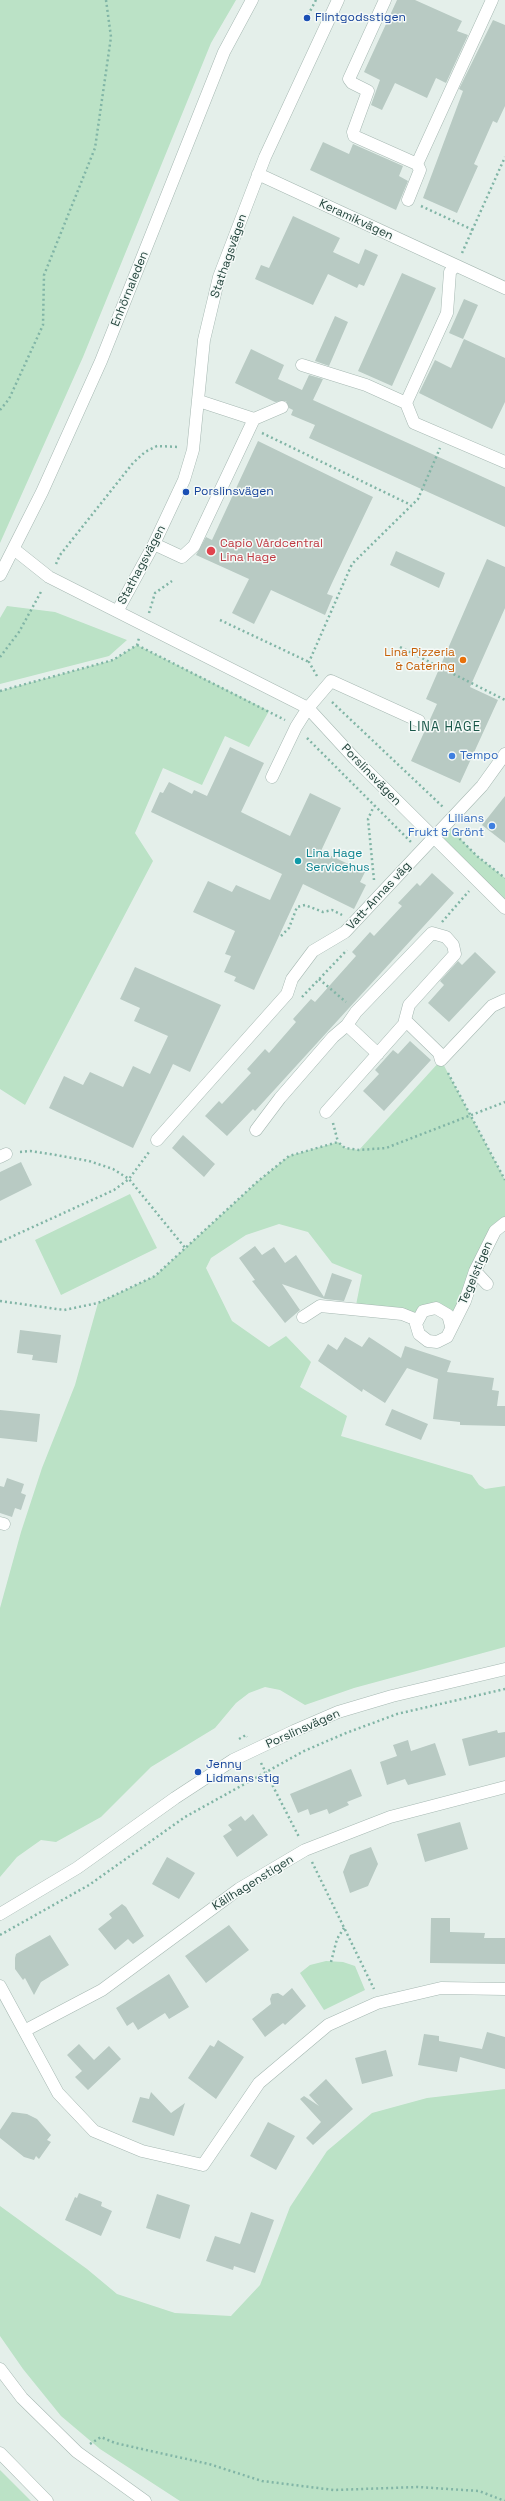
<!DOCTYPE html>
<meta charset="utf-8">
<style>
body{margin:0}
canvas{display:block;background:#e4efea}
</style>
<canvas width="505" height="2501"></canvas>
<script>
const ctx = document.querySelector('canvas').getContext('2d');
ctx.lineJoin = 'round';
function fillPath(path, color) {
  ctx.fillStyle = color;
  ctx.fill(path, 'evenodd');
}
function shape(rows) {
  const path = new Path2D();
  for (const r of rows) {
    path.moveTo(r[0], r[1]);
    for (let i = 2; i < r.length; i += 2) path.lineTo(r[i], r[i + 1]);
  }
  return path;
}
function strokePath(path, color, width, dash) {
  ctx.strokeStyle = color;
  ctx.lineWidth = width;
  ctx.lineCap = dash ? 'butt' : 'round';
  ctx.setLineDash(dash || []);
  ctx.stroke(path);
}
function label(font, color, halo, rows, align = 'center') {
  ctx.font = font + ' "Space Grotesk",sans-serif';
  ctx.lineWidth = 3;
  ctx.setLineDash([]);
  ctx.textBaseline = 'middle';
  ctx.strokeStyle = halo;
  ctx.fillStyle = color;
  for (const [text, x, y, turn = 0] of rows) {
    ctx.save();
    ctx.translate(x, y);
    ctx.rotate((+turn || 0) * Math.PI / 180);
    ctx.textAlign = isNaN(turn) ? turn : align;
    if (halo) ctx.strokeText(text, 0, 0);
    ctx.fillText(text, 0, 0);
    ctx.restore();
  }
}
const green = shape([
 [0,0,236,0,211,43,83,357,0,543],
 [7,606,55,612,127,640,109,656,0,684,0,618],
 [137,645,269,711,249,747,225,736,202,785,163,768,135,833,153,861,25,1105,0,1089,0,691,113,660],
 [446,824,477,856,505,878,505,908,433,838],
 [441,1060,505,1180,505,1223,451,1326,446,1312,420,1314,355,1310,362,1275,332,1263,308,1232,279,1224,246,1235,211,1258,206,1268,232,1321,269,1347,286,1336,311,1362,300,1387,347,1416,341,1436,472,1475,479,1485,485,1489,505,1486,505,1647,354,1688,305,1705,280,1690,265,1687,249,1693,236,1703,215,1728,151,1767,101,1817,56,1842,41,1840,17,1857,0,1877,0,1608,21,1532,42,1468,75,1385,98,1303,155,1276,257,1182,289,1156,338,1142,345,1148,359,1150],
 [130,1194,157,1248,61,1295,35,1240],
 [326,1961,343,1962,355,1966,365,1990,324,2010,300,1973,310,1965],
 [505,2089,505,2501,180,2501,100,2449,61,2416,23,2369,0,2336,0,2206,87,2269,117,2294,175,2313,231,2316,260,2285,290,2207,327,2151,372,2113,427,2098],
 [0,2470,31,2501,0,2501]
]);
const building = shape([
 [397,0,415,0,462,21,457,31,468,35,446,83,436,78,427,98,395,83,382,110,371,105,380,80,364,72],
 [493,20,505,25,505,106,497,123,493,121,474,164,478,166,457,213,423,198,463,91,459,89],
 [323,142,349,154,353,144,403,166,399,176,408,181,396,210,310,170],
 [293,216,340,238,333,252,359,264,365,249,378,255,364,286,359,284,357,288,328,274,313,305,255,279,261,265,269,268],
 [402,273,436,288,392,386,358,371],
 [464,299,478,305,463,339,449,333],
 [335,316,348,322,329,366,315,361],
 [464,339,505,358,505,402,492,429,419,393,435,360,451,368],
 [251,349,284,365,278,379,302,390,309,375,323,379,313,400,505,487,505,527,309,438,315,425,291,415,293,410,289,408,286,401,275,402,235,383],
 [258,441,373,497,332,583,327,594,333,596,325,615,271,590,254,624,232,613,249,579,196,555,206,537,212,540],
 [396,551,445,573,439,588,390,565],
 [487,559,505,567,505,608,470,687,498,700,460,783,411,761,437,704,426,699],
 [230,747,264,763,241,812,290,836,310,793,341,808,321,851,365,872,360,882,366,885,354,909,303,884,254,990,234,981,236,977,224,972,231,956,225,954,235,931,193,912,208,881,232,892,236,885,270,900,282,874,151,812,160,792,163,793,169,782,192,794,194,790,207,796],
 [505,796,505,843,482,825],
 [432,873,454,893,255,1111,253,1109,227,1136,205,1116,219,1101,222,1104,251,1073,247,1069,265,1049,269,1053,296,1022,293,1019,311,999,315,1002,339,975,356,956,352,952,370,932,374,936,402,906,398,903,417,883,420,886],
 [475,952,496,972,449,1022,428,1003,444,985,440,981,458,961,462,965],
 [135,967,221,1005,190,1072,173,1064,133,1148,49,1108,64,1076,83,1085,90,1072,123,1087,133,1066,150,1074,168,1036,134,1021,140,1008,120,999],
 [410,1041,431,1060,384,1111,363,1091,379,1074,375,1070,393,1050,398,1054],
 [183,1135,215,1164,204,1177,172,1148],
 [21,1162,32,1185,0,1201,0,1172],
 [255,1246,262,1255,274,1247,285,1263,296,1255,324,1297,332,1273,352,1280,344,1301,325,1299,282,1284,300,1310,285,1323,252,1281,255,1280,239,1258],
 [20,1330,61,1335,57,1363,32,1360,33,1355,17,1353],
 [345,1337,362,1347,369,1337,401,1358,405,1346,451,1361,447,1372,494,1378,492,1390,499,1391,497,1406,505,1406,505,1426,460,1425,460,1422,433,1419,438,1379,407,1368,385,1403,363,1389,362,1392,318,1361,328,1344,337,1350],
 [392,1409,428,1424,421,1440,385,1425],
 [0,1410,40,1414,37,1442,0,1438],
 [7,1478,24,1484,21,1493,26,1495,21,1510,15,1508,12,1517,0,1513,0,1486,4,1487],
 [497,1730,498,1733,505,1732,505,1757,469,1766,462,1739],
 [408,1740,411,1751,435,1743,446,1775,408,1785,405,1779,387,1785,380,1762,397,1756,393,1745],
 [351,1769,362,1796,347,1802,349,1805,329,1814,327,1809,310,1815,308,1809,298,1813,290,1794],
 [253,1814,268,1835,237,1857,223,1836,232,1830,228,1825,241,1816,245,1821],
 [460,1822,468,1849,425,1862,417,1834],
 [371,1847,378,1864,368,1886,350,1893,343,1872,350,1855],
 [167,1857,195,1873,179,1899,152,1884],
 [122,1904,126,1907,144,1936,133,1944,128,1939,115,1950,98,1929,112,1918,109,1914],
 [431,1918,450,1918,450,1932,485,1933,484,1938,505,1938,505,1964,430,1963],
 [229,1925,249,1950,206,1983,185,1956],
 [50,1935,69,1965,41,1982,34,1995,25,1978,23,1980,15,1969,15,1958,16,1954],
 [169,1974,189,2007,169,2019,165,2013,138,2030,133,2022,127,2026,116,2008],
 [292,1988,306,2006,285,2025,283,2023,265,2037,252,2019,271,2004,270,1999,272,1994,278,1993,283,1996],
 [487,2032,505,2037,505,2069,460,2057,457,2072,418,2065,424,2034,439,2036,439,2041,482,2049],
 [218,2040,244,2057,216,2099,188,2078,210,2045,214,2047],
 [79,2044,94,2060,109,2046,121,2059,88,2090,75,2077,82,2071,67,2055],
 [386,2050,393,2076,362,2084,355,2058],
 [326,2079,353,2109,313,2145,306,2138,321,2122,300,2099,304,2096,319,2106,309,2095],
 [151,2092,171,2113,185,2103,174,2136,132,2122,140,2097,149,2099],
 [12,2112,27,2114,37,2119,51,2135,47,2140,51,2142,39,2159,36,2156,34,2160,24,2157,0,2138,0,2130],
 [268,2122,295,2136,276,2170,250,2156],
 [79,2193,102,2202,101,2206,112,2211,101,2236,65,2220,75,2197,77,2198],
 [157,2194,190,2205,180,2239,146,2228],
 [251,2212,274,2220,255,2273,234,2266,233,2270,206,2261,215,2236,240,2244]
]);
const path = shape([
 [308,15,316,0],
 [421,206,473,230],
 [462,253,505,157],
 [0,410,9,399,43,325,44,275,95,148,111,37,106,0],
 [262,433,411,505],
 [56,564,60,555,133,463,145,452,157,446,179,447],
 [149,613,155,593,172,581],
 [220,620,309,662],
 [137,645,285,720],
 [400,647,505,700],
 [0,657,19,632,42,590],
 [317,676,309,662,352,564,418,499,440,448],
 [0,691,113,660,137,645,139,638],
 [332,702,443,807],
 [307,738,411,842],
 [456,835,477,856,505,878],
 [374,880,368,819,374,806],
 [442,922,469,891],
 [281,936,289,928,297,907,305,905,323,912,332,910,342,915],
 [319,979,346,1002],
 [302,997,347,950],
 [448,1073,505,1180],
 [333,1123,338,1142],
 [20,1152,30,1151,56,1155,89,1161,113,1169,129,1179,186,1249],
 [0,1242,114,1190,129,1179,149,1152],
 [0,1301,64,1310,98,1303,155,1276,257,1182,289,1156,338,1142,345,1148,359,1150,386,1148,505,1102],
 [239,1739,246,1735,247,1737],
 [261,1763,299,1837],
 [312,1862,374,1989],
 [0,1935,89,1885,185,1817,304,1751,346,1733,397,1714,505,1689],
 [331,1962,337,1939,344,1928],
 [90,2444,101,2437,115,2443,209,2464,262,2481,334,2490,418,2487,479,2491,505,2501]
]);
const minor = shape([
 [385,0,349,79,352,83,368,91,353,132,354,136,417,164,492,0],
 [258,174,505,288],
 [408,200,420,170,417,164],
 [302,365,366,385,406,403,414,423,505,462],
 [199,401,254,419,282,407],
 [406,403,447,313,450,272,455,266],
 [154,544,182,557,194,546,254,419],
 [15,550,49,577,308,708,355,759,505,908],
 [0,575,42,492,101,361,224,52,252,0],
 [118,610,154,544,184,480,193,450,204,340,219,277,265,157,338,0],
 [272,777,296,727,308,708,331,681,419,721],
 [347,1025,378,1054],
 [326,1112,405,1023],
 [256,1130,280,1098,333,1037,347,1025,356,1012,432,933,446,937,453,945,455,954,409,1005,405,1020,439,1053,441,1060,492,1006,505,1000],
 [157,1140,287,994,292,979,313,951,345,932,482,786,505,754],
 [0,1157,6,1154],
 [475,1271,487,1284],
 [303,1317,320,1306,402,1314,417,1320],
 [451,1326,448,1315,436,1308,423,1311,416,1324,419,1334,428,1341,437,1342,447,1337,465,1301,475,1271,495,1231,505,1223],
 [0,1523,4,1524],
 [0,1914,77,1868,175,1798,233,1760,294,1731,338,1712,392,1696,505,1669],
 [0,1986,58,2093,94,2131,142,2151,203,2165,259,2083,328,2025,377,2003,441,1988,505,1989],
 [26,2030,102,1990,239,1889,305,1850,390,1817,505,1787],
 [0,2369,22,2398,77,2452,145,2501],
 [0,2453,47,2501]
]);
const markers = [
 [307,18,4,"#1a4fb4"],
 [186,492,4,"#1a4fb4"],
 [211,551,5,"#e0444e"],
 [463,660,4,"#e8710a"],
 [452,756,4,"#3f7fe0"],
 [492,826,4,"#3f7fe0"],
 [298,861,4,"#0f9aa8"],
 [198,1772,4,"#1a4fb4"]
];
const transitNames = [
 ["Flintgodsstigen",315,18],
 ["Porslinsvägen",194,492],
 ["Jenny",206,1765],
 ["Lidmans stig",206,1779]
];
const streetNames = [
 ["Keramikvägen",356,220,25],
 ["Stathagsvägen",229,256,-71],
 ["Enhörnaleden",130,289,-68],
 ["Stathagsvägen",142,565,-62],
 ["Porslinsvägen",371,775,46],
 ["Vatt-Annas väg",379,896,-47],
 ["Tegelstigen",476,1273,-67],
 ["Porslinsvägen",303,1729,-24],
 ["Källhagenstigen",253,1883,-32]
];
const healthNames = [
 ["Capio Vårdcentral",220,544],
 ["Lina Hage",220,558]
];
const foodNames = [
 ["Lina Pizzeria",455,653],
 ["& Catering",455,667]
];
const shopNames = [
 ["Tempo",460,756],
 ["Lilians",484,819,"right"],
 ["Frukt & Grönt",484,833,"right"]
];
const cultureNames = [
 ["Lina Hage",306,854],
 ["Servicehus",306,868]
];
const neighbourhoodNames = [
 ["LINA HAGE",445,727]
];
fillPath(green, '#bbe2c6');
fillPath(building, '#b8cac3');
strokePath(minor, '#a6b8b2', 13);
strokePath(path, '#81b5a6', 2.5, [2, 3]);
strokePath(minor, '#fff', 12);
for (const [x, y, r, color] of markers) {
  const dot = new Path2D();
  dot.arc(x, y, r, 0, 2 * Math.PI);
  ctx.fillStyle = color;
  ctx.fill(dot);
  strokePath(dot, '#f5faf8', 1.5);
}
label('12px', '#164399', '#f5faf8', transitNames, 'left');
label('12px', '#21423a', '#f5faf8', streetNames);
label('12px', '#be3a42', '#f5faf8', healthNames, 'left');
label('12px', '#c56008', '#f5faf8', foodNames, 'right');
label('12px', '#366cbe', '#f5faf8', shopNames, 'left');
label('12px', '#0d838f', '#f5faf8', cultureNames, 'left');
ctx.letterSpacing = '1px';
label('13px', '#1a5749', '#f5faf8', neighbourhoodNames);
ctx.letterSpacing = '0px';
</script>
